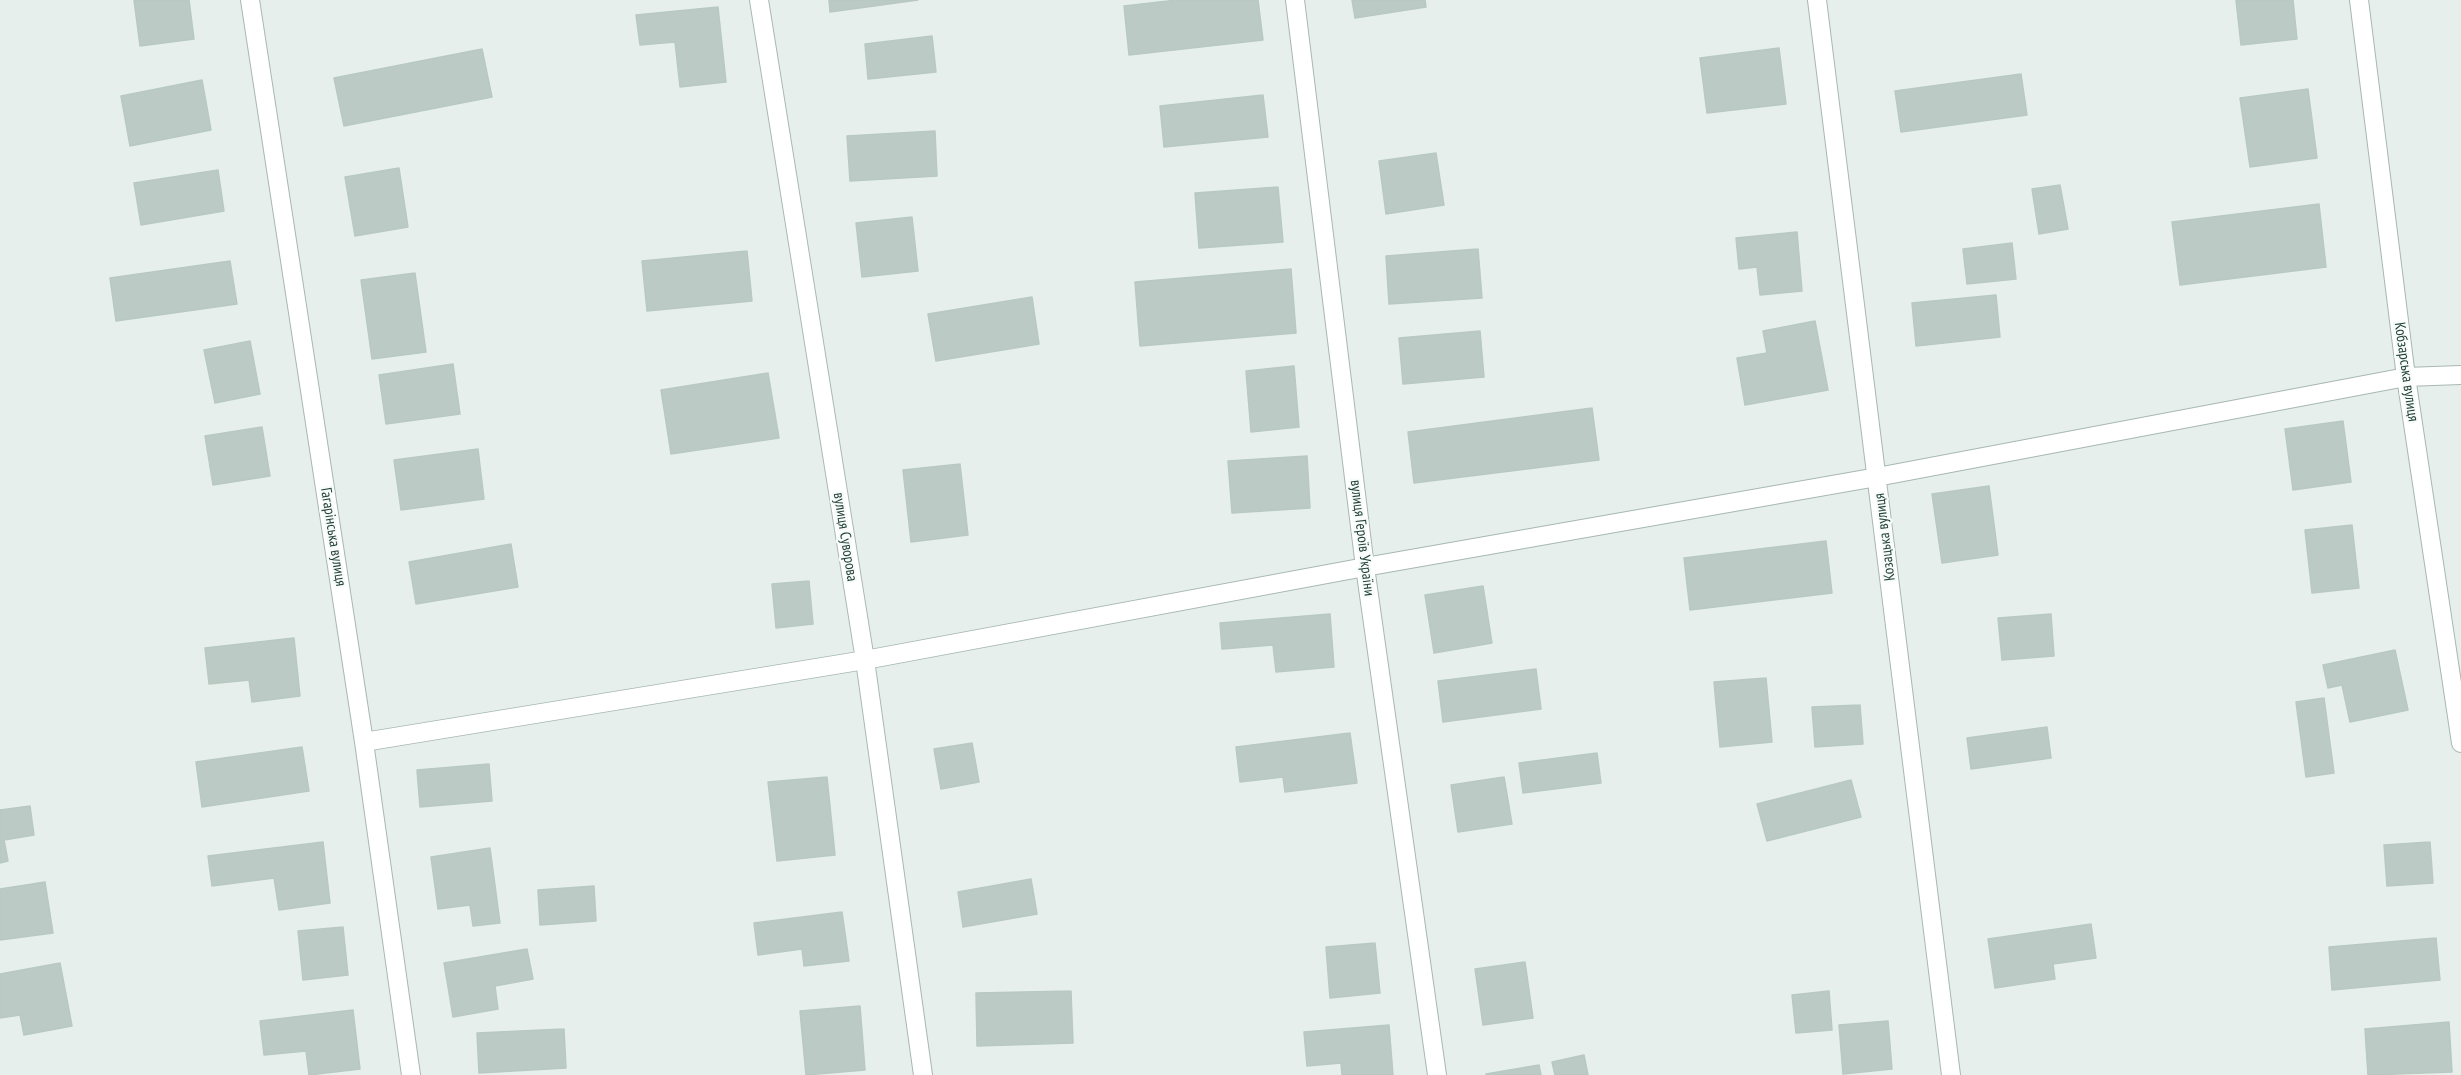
<!DOCTYPE html>
<meta charset="utf-8">
<style>
body{margin:0}
canvas{display:block;background:#e6efeb}
</style>
<canvas width="2461" height="1075"></canvas>
<script>
const ctx = document.querySelector('canvas').getContext('2d');
ctx.lineJoin = 'round';
function fillPath(path, color) {
  ctx.fillStyle = color;
  ctx.fill(path, 'evenodd');
}
function shape(rows) {
  const path = new Path2D();
  for (const r of rows) {
    path.moveTo(r[0], r[1]);
    for (let i = 2; i < r.length; i += 2) path.lineTo(r[i], r[i + 1]);
  }
  return path;
}
function strokePath(path, color, width, dash) {
  ctx.strokeStyle = color;
  ctx.lineWidth = width;
  ctx.lineCap = dash ? 'butt' : 'round';
  ctx.setLineDash(dash || []);
  ctx.stroke(path);
}
function label(font, color, halo, rows, align = 'center') {
  ctx.font = font + ' "PT Sans Narrow",sans-serif';
  ctx.lineWidth = 4.5;
  ctx.setLineDash([]);
  ctx.textBaseline = 'middle';
  ctx.strokeStyle = halo;
  ctx.fillStyle = color;
  for (const [text, x, y, turn = 0] of rows) {
    ctx.save();
    ctx.translate(x, y);
    ctx.rotate((+turn || 0) * Math.PI / 180);
    ctx.textAlign = isNaN(turn) ? turn : align;
    if (halo) ctx.strokeText(text, 0, 0);
    ctx.fillText(text, 0, 0);
    ctx.restore();
  }
}
const building = shape([
 [134,0,189,0,194,39,140,46,134,0],
 [829,0,918,0,830,12,829,0],
 [1177,0,1258,0,1263,40,1129,55,1124,6,1177,0],
 [1352,0,1425,0,1426,7,1355,18,1352,0],
 [2236,0,2293,0,2297,39,2241,45,2236,0],
 [718,7,726,82,680,87,675,42,640,45,636,15,718,7],
 [932,36,936,72,868,79,865,44,932,36],
 [1779,48,1786,104,1707,113,1700,58,1779,48],
 [482,49,492,97,344,126,334,78,482,49],
 [2021,74,2027,115,1901,132,1895,91,2021,74],
 [202,80,211,130,130,146,121,96,202,80],
 [2308,89,2317,158,2250,167,2240,98,2308,89],
 [1263,95,1268,137,1164,147,1160,106,1263,95],
 [935,131,937,176,850,181,847,136,935,131],
 [1436,153,1444,205,1386,214,1379,161,1436,153],
 [399,168,408,227,355,236,345,177,399,168],
 [218,170,224,211,141,225,134,183,218,170],
 [2060,185,2068,229,2039,234,2032,189,2060,185],
 [1278,187,1283,242,1199,248,1195,193,1278,187],
 [2319,204,2326,267,2180,285,2172,222,2319,204],
 [912,217,918,271,862,277,856,223,912,217],
 [1797,232,1802,291,1760,295,1757,267,1739,269,1736,238,1797,232],
 [2012,243,2016,279,1967,284,1963,249,2012,243],
 [1478,249,1482,298,1389,304,1386,256,1478,249],
 [747,251,752,301,647,311,642,261,747,251],
 [230,261,237,304,116,321,110,278,230,261],
 [1291,269,1296,333,1140,346,1135,282,1291,269],
 [415,273,426,352,372,359,361,280,415,273],
 [1996,295,2000,337,1916,346,1912,303,1996,295],
 [1032,297,1039,344,936,361,928,314,1032,297],
 [1815,321,1828,390,1745,405,1737,358,1767,353,1763,331,1815,321],
 [1480,331,1484,377,1403,384,1399,338,1480,331],
 [250,341,260,394,215,403,204,350,250,341],
 [453,364,460,414,386,424,379,375,453,364],
 [1294,366,1299,427,1251,432,1246,371,1294,366],
 [768,373,779,438,671,454,661,390,768,373],
 [1592,408,1599,460,1414,483,1408,432,1592,408],
 [2343,421,2351,482,2293,490,2285,429,2343,421],
 [262,427,270,476,213,485,205,436,262,427],
 [478,449,484,499,401,510,394,460,478,449],
 [1307,456,1310,508,1232,513,1228,461,1307,456],
 [960,464,968,535,911,542,903,470,960,464],
 [1989,486,1998,555,1942,563,1932,494,1989,486],
 [2352,525,2359,588,2312,593,2305,530,2352,525],
 [1826,541,1832,593,1690,610,1684,558,1826,541],
 [511,544,518,587,416,604,409,562,511,544],
 [809,581,813,624,776,628,772,584,809,581],
 [1483,586,1492,643,1434,653,1425,595,1483,586],
 [1330,614,1334,667,1276,672,1273,645,1222,649,1220,623,1330,614],
 [2051,614,2054,656,2002,660,1998,618,2051,614],
 [294,638,300,696,252,702,249,680,209,684,205,648,294,638],
 [2395,650,2408,710,2350,722,2342,685,2328,688,2323,665,2395,650],
 [1536,669,1541,709,1443,722,1438,681,1536,669],
 [1766,678,1772,742,1720,747,1714,682,1766,678],
 [2324,698,2334,773,2306,777,2296,702,2324,698],
 [1860,705,1863,744,1815,747,1812,707,1860,705],
 [2047,727,2051,758,1971,769,1967,738,2047,727],
 [1350,733,1357,783,1285,792,1283,777,1240,782,1236,747,1350,733],
 [972,743,979,782,941,789,934,749,972,743],
 [302,747,309,791,202,807,196,762,302,747],
 [1597,753,1601,783,1523,793,1519,763,1597,753],
 [489,764,492,801,420,807,417,770,489,764],
 [827,777,835,855,777,861,768,782,827,777],
 [1504,777,1512,824,1458,832,1451,785,1504,777],
 [1851,780,1861,817,1767,841,1757,804,1851,780],
 [30,806,34,835,4,840,8,861,0,863,0,810,30,806],
 [323,842,330,903,279,910,274,878,212,886,208,856,323,842],
 [2430,842,2433,883,2387,886,2384,845,2430,842],
 [490,848,500,923,473,926,470,905,438,909,431,857,490,848],
 [1031,879,1037,914,963,927,958,892,1031,879],
 [45,882,53,933,0,940,0,889,45,882],
 [594,886,596,921,540,925,538,890,594,886],
 [842,912,849,961,804,966,802,949,758,955,754,923,842,912],
 [2091,924,2096,958,2053,964,2055,979,1995,988,1988,939,2091,924],
 [343,927,348,975,303,980,298,931,343,927],
 [2436,938,2440,980,2332,990,2329,947,2436,938],
 [1375,943,1380,993,1330,998,1326,947,1375,943],
 [527,949,533,979,495,986,498,1009,453,1017,444,963,527,949],
 [1525,962,1533,1018,1483,1025,1475,969,1525,962],
 [60,963,72,1026,24,1035,20,1015,0,1018,0,974,60,963],
 [1071,991,1073,1043,977,1046,976,993,1071,991],
 [1829,991,1832,1030,1796,1033,1792,995,1829,991],
 [860,1006,865,1070,806,1075,800,1011,860,1006],
 [353,1010,360,1069,309,1075,306,1051,264,1055,260,1021,353,1010],
 [1888,1021,1892,1069,1843,1074,1839,1025,1888,1021],
 [2449,1022,2452,1072,2368,1075,2365,1029,2449,1022],
 [1389,1025,1393,1075,1342,1075,1341,1063,1307,1066,1304,1032,1389,1025],
 [564,1029,566,1068,479,1073,477,1033,564,1029],
 [1584,1055,1588,1075,1555,1075,1552,1062,1584,1055],
 [1539,1065,1541,1075,1486,1075,1486,1074,1539,1065]
]);
const minor = shape([
 [250,0,364,742,411,1075],
 [759,0,865,660,923,1075],
 [1295,0,1365,567,1437,1075],
 [1817,0,1951,1075],
 [2359,0,2406,377,2461,743],
 [364,742,865,660,1365,567,1877,477,2406,377,2461,375]
]);
const streetNames = [
 ["Кобзарська вулиця",2406,372,82],
 ["Гагарінська вулиця",333,537,81],
 ["вулиця Суворова",845,537,81],
 ["Козацька вулиця",1885,537,-97],
 ["вулиця Героїв України",1362,538,83]
];
fillPath(building, '#bbcac4');
strokePath(building, '#b8c9c2', 1.5);
strokePath(minor, '#a8b8b2', 20);
strokePath(minor, '#fff', 18);
label('15px', '#24423a', '#f7fbf9', streetNames);
</script>
